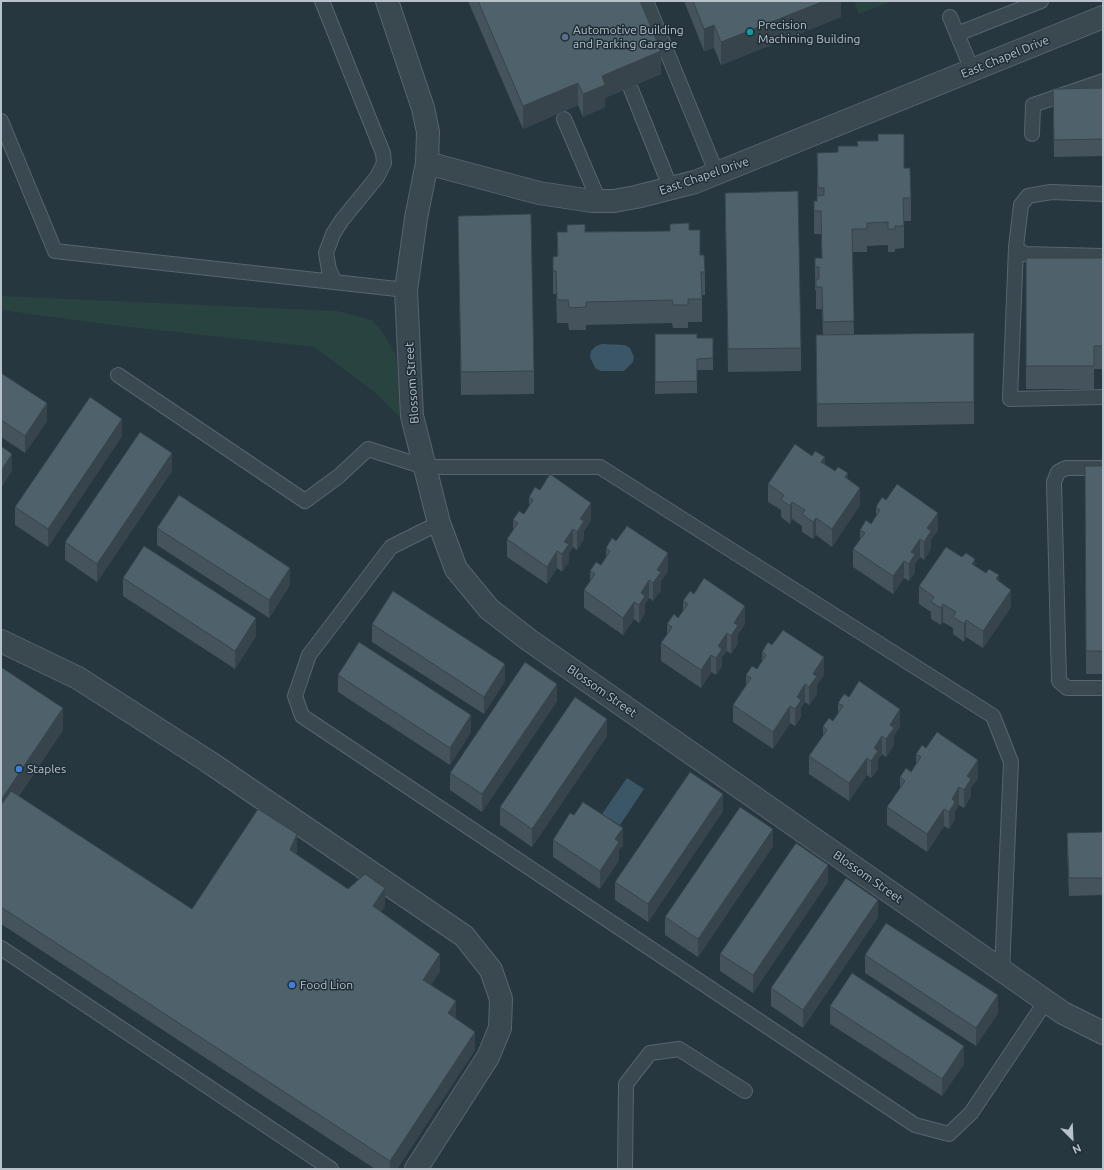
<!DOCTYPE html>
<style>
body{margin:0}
#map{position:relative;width:1104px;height:1170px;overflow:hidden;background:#263740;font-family:Ubuntu,sans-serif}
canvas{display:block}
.frame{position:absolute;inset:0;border:2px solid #b7c2cb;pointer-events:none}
.north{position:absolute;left:1052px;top:1118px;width:40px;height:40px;-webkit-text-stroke:3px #1f2d36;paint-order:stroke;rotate:156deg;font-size:11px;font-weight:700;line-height:16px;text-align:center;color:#b7c2cb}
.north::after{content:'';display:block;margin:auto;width:14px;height:18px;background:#b7c2cb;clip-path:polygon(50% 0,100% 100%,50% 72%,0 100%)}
</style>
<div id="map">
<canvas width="1104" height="1170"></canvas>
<div class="frame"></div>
<div class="north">N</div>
</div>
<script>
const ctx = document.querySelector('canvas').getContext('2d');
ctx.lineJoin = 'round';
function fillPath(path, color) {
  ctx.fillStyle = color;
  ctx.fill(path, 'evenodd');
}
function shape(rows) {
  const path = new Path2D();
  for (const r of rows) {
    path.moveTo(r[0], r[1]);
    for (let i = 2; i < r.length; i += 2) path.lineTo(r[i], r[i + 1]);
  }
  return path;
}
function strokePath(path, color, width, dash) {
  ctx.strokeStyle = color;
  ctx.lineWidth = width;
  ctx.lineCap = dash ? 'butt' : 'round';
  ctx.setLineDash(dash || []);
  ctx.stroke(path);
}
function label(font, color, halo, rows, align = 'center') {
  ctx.font = font + ' Ubuntu,sans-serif';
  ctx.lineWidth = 3;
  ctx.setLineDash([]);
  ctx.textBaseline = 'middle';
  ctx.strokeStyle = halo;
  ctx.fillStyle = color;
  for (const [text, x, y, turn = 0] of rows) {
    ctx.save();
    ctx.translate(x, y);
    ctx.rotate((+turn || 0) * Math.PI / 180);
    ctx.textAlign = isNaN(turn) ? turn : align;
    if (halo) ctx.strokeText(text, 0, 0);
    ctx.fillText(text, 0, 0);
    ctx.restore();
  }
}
const green = shape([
 [854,1,893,1,859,14],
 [1,296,337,311,372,320,382,331,396,355,403,421,377,394,314,347,112,325,1,310]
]);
const water = shape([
 [602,344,625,345,630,348,634,357,633,362,624,371,601,371,595,368,590,357,591,351,596,346],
 [627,778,644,789,620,825,602,814]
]);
const lane = shape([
 [322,1,383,153,384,163,377,177,342,220,333,234,326,253,329,270,335,282],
 [646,1,717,174],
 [950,17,972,70],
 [957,34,1041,1],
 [631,89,671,189],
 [564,119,599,201],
 [1,121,55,251,406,290],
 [1032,134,1033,105,1103,81],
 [1103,194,1051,192,1028,196,1021,205,1016,247,1024,254,1103,256],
 [1016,247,1010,399,1103,397],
 [118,375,305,501,339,476,368,449,425,467,600,467,993,716,1011,762,1002,971],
 [1103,468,1066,468,1058,472,1054,482,1059,681,1067,688,1103,688],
 [439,523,391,547,309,655,295,696,302,716,915,1125,949,1134,971,1113,1046,1001],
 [1,948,331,1169],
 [625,1169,626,1084,650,1053,679,1049,745,1091]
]);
const street = shape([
 [387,1,423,108,428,132,427,163,539,193,592,201,614,201,636,197,695,182,1103,17],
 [427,163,416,218,406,290,412,416,439,523,456,569,489,609,529,640,1063,1013,1103,1033],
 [1,641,78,678,209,762,464,936,491,970,501,999,500,1028,488,1057,416,1169]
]);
const wall = shape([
 [468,1,640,1,661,74,605,98,605,107,583,117,578,105,523,129],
 [684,1,841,1,841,17,721,65,714,48,704,51],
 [1103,88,1103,156,1054,157,1053,89],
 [817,153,904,168,911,198,911,221,904,221,904,248,895,249,895,252,888,252,888,245,867,246,867,252,852,252,854,335,974,333,974,424,817,427,816,335,823,335,822,309,816,309,816,290,815,290,815,258,822,258,821,234,814,234,814,201,817,201],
 [725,193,801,348,801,371,728,372],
 [458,216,534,371,534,394,461,395],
 [689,230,700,255,705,272,705,295,702,295,702,322,688,322,688,328,673,328,672,323,586,325,586,330,569,330,568,323,557,323,556,294,553,294,553,257,557,256,557,232,670,231],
 [1026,258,1103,258,1103,369,1094,369,1094,389,1026,389],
 [655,334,697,338,713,338,713,370,697,370,697,393,655,394],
 [1,373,47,421,25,453,1,437],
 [122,436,48,547,15,525,15,507],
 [825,464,848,479,860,505,832,547,816,535,813,539,802,532,802,526,792,519,790,524,781,517,781,510,768,502,768,484],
 [1085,466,1103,466,1103,674,1086,674],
 [172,471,97,582,65,560,65,542],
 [540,490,591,520,584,531,584,539,577,550,573,547,569,553,569,562,562,572,557,568,547,584,507,557,507,539,513,530,513,520,524,514,529,507,529,497],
 [886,500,938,530,931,540,931,549,924,560,920,557,915,564,915,572,909,581,904,578,893,594,853,567,853,549,860,540,860,530,871,524,876,517,876,507],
 [157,528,290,585,269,618,157,545],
 [616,541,668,571,661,581,661,590,653,601,649,598,645,604,645,613,639,623,634,619,623,635,584,608,584,590,590,582,590,571,601,565,606,558,606,548],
 [962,557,986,573,999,581,1011,607,983,648,966,637,964,642,953,634,953,628,943,622,941,625,931,619,931,612,919,604,919,586],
 [123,578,256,636,235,669,123,596],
 [694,594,745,624,738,634,738,643,731,654,727,651,722,657,722,666,716,675,711,672,701,688,661,661,661,643,667,635,667,624,678,618,683,611,683,601],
 [372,624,505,681,484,714,372,642],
 [762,652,824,675,817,685,817,694,809,705,805,702,801,708,801,717,795,726,790,723,773,749,733,722,733,705,746,685,746,675,757,669,762,662],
 [1,667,63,730,19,796,192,909,297,852,296,854,348,889,385,906,381,912,440,971,431,985,456,1019,475,1050,397,1169,375,1169,1,924],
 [338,675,471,732,450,765,338,692],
 [849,697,900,726,894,736,894,745,886,757,882,754,878,759,878,769,871,778,867,775,849,801,809,774,809,756,823,736,823,726,833,721,838,713,838,703],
 [557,701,482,812,450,790,450,773],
 [607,736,532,847,500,825,500,807],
 [916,754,978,778,971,787,971,796,964,808,959,805,955,811,955,819,949,829,944,826,927,852,887,825,887,807,900,788,900,777,911,772,916,764],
 [723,811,648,922,615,900,615,882],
 [1103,832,1103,895,1069,896,1067,851,1067,833],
 [553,840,623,845,619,850,619,860,600,889,553,857],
 [773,846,698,957,665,935,665,917],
 [828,882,753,993,720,971,720,954],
 [878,917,803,1028,771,1006,771,988],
 [865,955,998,1013,976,1046,865,973],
 [830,1006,964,1064,942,1096,830,1024]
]);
const shadedWall = shape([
 [824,1,841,1,841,17,721,65,721,42],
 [714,25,714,48,704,51,704,29],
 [661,51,661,74,605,98,605,107,583,117,583,94,602,76],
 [578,83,578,105,523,129,523,106],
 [47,403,47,421,25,453,25,436],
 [122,419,122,436,48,547,48,529],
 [172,453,172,471,97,582,97,564],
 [12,454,12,471,1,488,1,471],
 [825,457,825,475,821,462],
 [848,473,848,491,845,477],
 [860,488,860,505,832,547,832,529],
 [792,502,792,519,790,524,790,506],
 [591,503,591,520,584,531,584,539,577,550,577,532,580,519],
 [938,513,938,530,931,540,931,549,924,560,924,542,927,528],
 [816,518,816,535,813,539,813,522],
 [573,529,573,547,569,553,569,562,562,572,562,554,564,542],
 [920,539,920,557,915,564,915,572,909,581,909,564,911,552],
 [557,551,557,568,547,584,547,567],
 [668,553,668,571,661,581,661,590,653,601,653,583,657,570],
 [975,559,975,577,972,564],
 [904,561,904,578,893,594,893,576],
 [290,568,290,585,269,618,269,600],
 [999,575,999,593,996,579],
 [649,580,649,598,645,604,645,613,639,623,639,605,641,593],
 [1011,590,1011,607,983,648,983,631],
 [634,602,634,619,623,635,623,618],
 [943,604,943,622,941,625,941,608],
 [745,606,745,624,738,634,738,643,731,654,731,636,734,623],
 [256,618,256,636,235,669,235,651],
 [966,620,966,637,964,642,964,624],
 [727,633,727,651,722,657,722,666,716,675,716,658,718,646],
 [711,655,711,672,701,688,701,670],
 [824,657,824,675,817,685,817,694,809,705,809,687,813,674],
 [505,664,505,681,484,714,484,697],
 [557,684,557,701,482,812,482,794],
 [805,684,805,702,801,708,801,717,795,726,795,709,797,697],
 [790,706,790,723,773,749,773,732],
 [63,708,63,730,1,823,1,800],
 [900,709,900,726,894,736,894,745,886,757,886,739,890,725],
 [471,715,471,732,450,765,450,748],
 [607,719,607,736,532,847,532,829],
 [882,736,882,754,878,759,878,769,871,778,871,761,874,748],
 [867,758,867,775,849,801,849,783],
 [978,760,978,778,971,787,971,796,964,808,964,790,967,776],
 [959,787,959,805,955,811,955,819,949,829,949,812,952,799],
 [723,794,723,811,648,922,648,904],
 [944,809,944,826,927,852,927,834],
 [623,828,623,845,619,850,619,860,600,889,600,871,615,839],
 [773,829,773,846,698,957,698,939],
 [297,834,297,852,290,867,290,850],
 [828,865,828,882,753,993,753,975],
 [385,888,385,906,373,924,373,906],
 [878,900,878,917,803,1028,803,1010],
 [440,954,440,971,423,998,423,980],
 [998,995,998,1013,976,1046,976,1028],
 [456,1001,456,1018,448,1013],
 [475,1032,475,1050,397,1169,390,1169,390,1161],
 [964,1046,964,1064,942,1096,942,1079]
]);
const building = shape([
 [478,1,640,1,661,51,602,76,605,85,583,94,578,83,523,106,478,1],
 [693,1,824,1,721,42,714,25,704,29,693,1],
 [1103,88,1103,139,1054,140,1053,89,1103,88],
 [878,134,904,134,904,168,910,168,911,198,903,198,904,226,895,226,895,229,888,229,888,222,867,223,867,229,852,229,854,321,823,322,822,287,816,287,816,279,819,279,819,267,815,267,815,258,822,258,821,211,814,211,814,201,817,201,817,196,824,195,824,188,818,188,817,153,838,152,838,146,858,146,857,141,878,141,878,134],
 [798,191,801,348,728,349,725,193,798,191],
 [531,214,534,371,461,372,458,216,531,214],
 [689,223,689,230,700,230,700,255,704,255,705,272,701,272,702,299,688,299,688,305,673,305,672,300,586,302,586,307,569,308,568,300,557,300,556,271,553,271,553,257,558,256,557,232,567,232,567,225,585,224,585,232,670,231,670,224,689,223],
 [1026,258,1103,258,1103,346,1094,346,1094,366,1026,366,1026,258],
 [974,333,974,402,817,404,816,335,974,333],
 [655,334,697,334,697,338,713,338,713,358,697,359,697,381,655,382,655,334],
 [1,373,47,403,25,436,1,420,1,373],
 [90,397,122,419,48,529,15,507,90,397],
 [140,432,172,453,97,564,65,542,140,432],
 [795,444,812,456,815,451,825,457,821,462,835,471,838,467,848,473,845,477,860,488,832,529,816,518,813,522,802,514,805,510,792,502,790,506,781,500,784,495,768,484,795,444],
 [1,446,12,454,1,471,1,446],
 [1085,466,1103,466,1103,651,1086,651,1085,466],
 [550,474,591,503,580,519,584,521,577,532,573,529,564,542,569,544,562,554,557,551,547,567,507,539,518,523,513,520,519,511,524,514,533,500,529,497,535,487,540,490,550,474],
 [897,484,938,513,927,528,931,531,924,542,920,539,911,552,915,554,909,564,904,561,893,576,853,549,865,533,860,530,866,520,871,524,880,510,876,507,882,497,886,500,897,484],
 [179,495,290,568,269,600,157,528,179,495],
 [627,526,668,553,657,570,661,572,653,583,649,580,641,593,645,596,639,605,634,602,623,618,584,590,595,574,590,571,596,562,601,565,610,551,606,548,612,538,616,541,627,526],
 [144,546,256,618,235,651,123,578,144,546],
 [946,547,962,557,966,553,975,559,972,564,986,573,989,569,999,575,996,579,1011,590,983,631,966,620,964,624,953,617,956,612,943,604,941,608,931,602,934,597,919,586,946,547],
 [704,578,745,606,734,623,738,625,731,636,727,633,718,646,722,649,716,658,711,655,701,670,661,643,672,627,667,624,674,614,678,618,688,604,683,601,690,591,694,594,704,578],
 [393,591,505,664,484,697,372,624,393,591],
 [783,630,824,657,813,674,817,676,809,687,805,684,797,697,801,700,795,709,790,706,773,732,733,705,751,678,746,675,752,666,757,669,766,655,762,652,768,642,772,645,783,630],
 [359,642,471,715,450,748,338,675,359,642],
 [525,662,557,684,482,794,450,773,525,662],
 [1,667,63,708,1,800,1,667],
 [859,681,900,709,890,725,894,728,886,739,882,736,874,748,878,751,871,761,867,758,849,783,809,756,827,730,823,726,829,718,833,721,843,706,838,703,844,694,849,697,859,681],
 [575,697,607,719,532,829,500,807,575,697],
 [937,732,978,760,967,776,971,779,964,790,959,787,952,799,955,802,949,812,944,809,927,834,887,807,905,781,900,777,906,768,911,772,921,757,916,754,922,745,926,748,937,732],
 [690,772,723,794,648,904,615,882,690,772],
 [11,791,192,909,258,809,297,834,290,850,348,889,365,874,385,888,373,906,440,954,423,980,456,1001,448,1013,475,1032,390,1161,1,907,1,805,11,791],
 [583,802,623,828,615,839,619,842,600,871,553,840,570,813,574,815,583,802],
 [740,807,773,829,698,939,665,917,740,807],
 [1103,832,1103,878,1069,878,1067,833,1103,832],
 [796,843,828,865,753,975,720,954,796,843],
 [846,878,878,900,803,1010,771,988,846,878],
 [886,923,998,995,976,1028,865,955,886,923],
 [852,973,964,1046,942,1079,830,1006,852,973]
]);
const markers = [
 [750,32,4,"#0f9aa8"],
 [565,37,4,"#5c6f8a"],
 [19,769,4,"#3f7fe0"],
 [292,985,4,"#3f7fe0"]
];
const poiNames = [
 ["Precision",758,25],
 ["Machining Building",758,39],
 ["Automotive Building",573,30],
 ["and Parking Garage",573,44],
 ["Staples",27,769],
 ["Food Lion",300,985]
];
const streetNames = [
 ["East Chapel Drive",1005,57,-22],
 ["East Chapel Drive",704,176,-19],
 ["Blossom Street",412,383,-94],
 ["Blossom Street",602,691,35],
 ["Blossom Street",868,877,35]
];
fillPath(green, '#294340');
fillPath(water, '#3a5667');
strokePath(lane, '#58656e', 16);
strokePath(street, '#58656e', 24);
strokePath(lane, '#3a4850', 14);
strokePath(street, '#3a4850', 22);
fillPath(wall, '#44535c');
fillPath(shadedWall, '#37444b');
fillPath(building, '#4f616b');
strokePath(building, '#37444b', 1);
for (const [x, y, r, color] of markers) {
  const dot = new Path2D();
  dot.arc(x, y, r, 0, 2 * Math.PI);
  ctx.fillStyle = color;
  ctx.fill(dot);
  strokePath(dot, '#1f2d36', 1.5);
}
label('12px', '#b7c2cb', '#1f2d36', poiNames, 'left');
label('12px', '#b7c2cb', '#1f2d36', streetNames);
</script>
